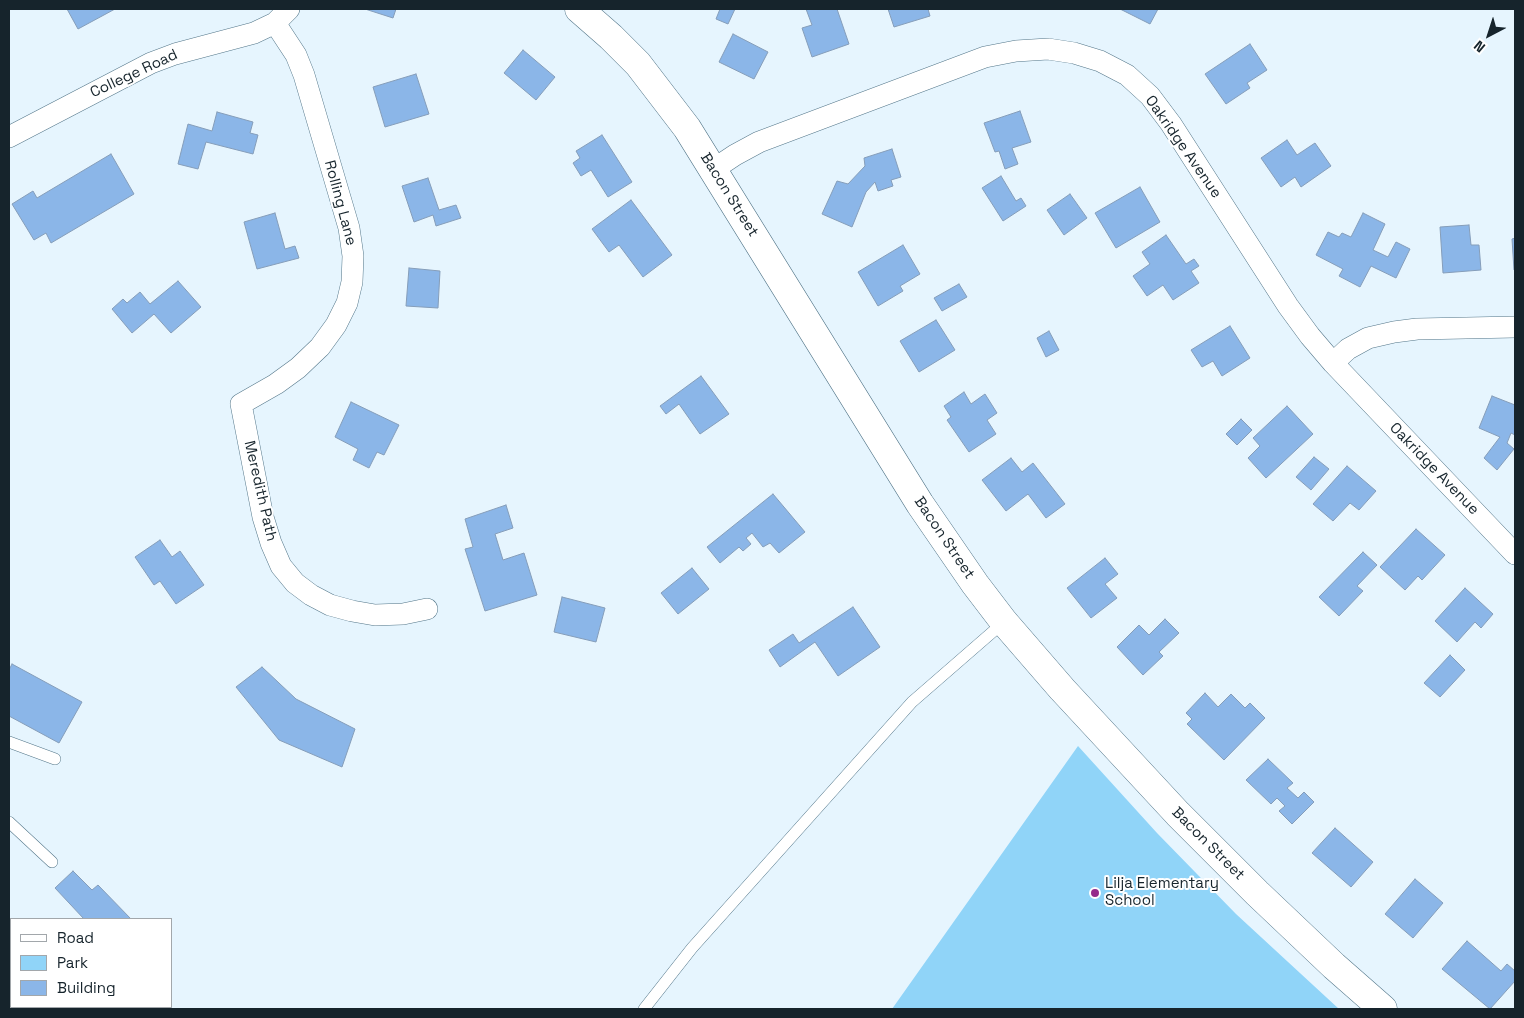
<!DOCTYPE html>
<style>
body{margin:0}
#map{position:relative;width:1524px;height:1018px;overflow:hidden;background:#e6f5fe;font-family:"Space Grotesk",sans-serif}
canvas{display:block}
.frame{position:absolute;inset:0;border:10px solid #16242c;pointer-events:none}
.legend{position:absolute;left:10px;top:918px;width:162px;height:90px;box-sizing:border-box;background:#fff;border:1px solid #a2a7ab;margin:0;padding:6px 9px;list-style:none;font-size:15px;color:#16242c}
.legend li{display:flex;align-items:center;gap:10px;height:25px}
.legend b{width:25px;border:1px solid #a2a7ab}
.north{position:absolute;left:1464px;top:10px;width:50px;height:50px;-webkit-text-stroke:4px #fff;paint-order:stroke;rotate:220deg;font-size:14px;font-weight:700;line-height:20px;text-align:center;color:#16242c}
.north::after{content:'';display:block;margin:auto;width:18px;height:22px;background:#16242c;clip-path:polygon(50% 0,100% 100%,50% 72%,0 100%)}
</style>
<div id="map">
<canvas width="1524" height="1018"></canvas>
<div class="frame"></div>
<ul class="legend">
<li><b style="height:6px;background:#fff"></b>Road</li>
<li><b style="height:14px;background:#90d4f8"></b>Park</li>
<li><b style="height:14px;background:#8bb6e8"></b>Building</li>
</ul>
<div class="north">N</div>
</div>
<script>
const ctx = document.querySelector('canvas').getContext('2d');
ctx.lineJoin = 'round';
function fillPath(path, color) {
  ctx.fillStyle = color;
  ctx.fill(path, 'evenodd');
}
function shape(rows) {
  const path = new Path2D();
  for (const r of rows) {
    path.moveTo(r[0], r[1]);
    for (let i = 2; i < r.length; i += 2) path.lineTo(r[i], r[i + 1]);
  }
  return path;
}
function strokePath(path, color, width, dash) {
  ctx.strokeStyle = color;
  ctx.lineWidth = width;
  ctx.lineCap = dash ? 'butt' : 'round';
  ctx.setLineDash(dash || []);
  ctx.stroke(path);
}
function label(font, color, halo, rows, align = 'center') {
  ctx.font = font + ' "Space Grotesk",sans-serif';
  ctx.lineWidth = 4;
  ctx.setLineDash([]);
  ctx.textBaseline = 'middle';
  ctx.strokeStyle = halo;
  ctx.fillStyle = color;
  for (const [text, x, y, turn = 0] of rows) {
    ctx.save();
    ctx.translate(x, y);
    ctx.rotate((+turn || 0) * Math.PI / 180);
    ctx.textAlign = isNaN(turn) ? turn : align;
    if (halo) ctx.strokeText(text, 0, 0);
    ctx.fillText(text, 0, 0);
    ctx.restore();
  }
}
const green = shape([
 [1078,746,1157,833,1236,914,1339,1009,892,1009]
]);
const building = shape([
 [67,9,115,9,78,29,67,9],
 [365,9,396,9,393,18,365,9],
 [720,9,735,9,728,24,716,19,720,9],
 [806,9,837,9,849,44,812,57,802,28,812,25,806,9],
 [888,9,928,9,930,16,894,27,888,9],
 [1120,9,1158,9,1150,24,1120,9],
 [733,34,768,52,754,79,719,62,733,34],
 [1250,44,1267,70,1247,83,1250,88,1226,104,1205,74,1250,44],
 [523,50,555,77,536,100,504,73,523,50],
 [416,74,429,114,385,127,373,87,416,74],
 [1020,111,1031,142,1012,148,1018,164,1005,169,999,151,995,152,984,123,1020,111],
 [217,112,253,122,250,133,258,135,253,154,206,142,198,169,178,164,188,124,212,131,217,112],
 [602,135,632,182,608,197,591,170,581,176,573,163,580,158,576,151,602,135],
 [1287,140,1297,155,1315,143,1331,166,1301,187,1295,177,1281,187,1261,158,1287,140],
 [892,149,901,177,891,180,893,186,878,191,875,182,866,192,852,227,822,214,837,181,848,184,865,166,864,158,892,149],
 [111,154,134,194,51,243,46,233,34,240,12,204,33,191,37,198,111,154],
 [1001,176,1016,201,1021,198,1026,206,1003,221,982,188,1001,176],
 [428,178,439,210,456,205,461,218,436,226,433,215,414,222,402,186,428,178],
 [1140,187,1160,222,1116,248,1095,213,1140,187],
 [1070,194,1087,218,1064,235,1047,210,1070,194],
 [631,200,672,255,643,277,619,245,609,252,592,229,631,200],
 [275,213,285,249,295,246,299,258,257,269,244,222,275,213],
 [1363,213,1385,224,1373,250,1388,257,1396,242,1410,249,1396,278,1371,266,1360,287,1339,276,1343,269,1316,255,1328,232,1339,237,1342,233,1351,237,1363,213],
 [1469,225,1471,245,1479,245,1481,270,1443,273,1440,227,1469,225],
 [1166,235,1186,264,1194,259,1199,266,1191,271,1199,283,1173,300,1163,285,1147,296,1133,276,1150,264,1142,252,1166,235],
 [1515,238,1515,270,1514,270,1512,239,1515,238],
 [903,245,920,274,900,286,903,291,878,306,858,272,903,245],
 [409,268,440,271,438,308,406,306,409,268],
 [178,281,201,307,171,333,154,314,132,333,112,309,123,299,127,303,140,292,150,304,178,281],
 [959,284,967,297,942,311,934,298,959,284],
 [936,320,955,350,919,372,900,341,936,320],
 [1230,326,1250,358,1222,376,1213,361,1202,367,1191,350,1230,326],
 [1049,331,1059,350,1046,357,1037,338,1049,331],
 [701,376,729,414,700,434,679,404,666,414,660,406,701,376],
 [964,392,971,404,985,394,997,413,987,420,996,434,969,452,947,420,951,417,944,406,964,392],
 [1492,396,1515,405,1515,435,1511,433,1507,443,1514,449,1497,470,1484,458,1500,437,1479,428,1492,396],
 [351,402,399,425,384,455,377,452,369,468,353,460,358,449,335,437,351,402],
 [1287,406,1313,434,1266,478,1248,458,1260,446,1253,438,1287,406],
 [1241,419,1252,430,1237,445,1226,434,1241,419],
 [1314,457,1329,469,1311,490,1296,477,1314,457],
 [1011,458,1022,472,1033,463,1065,504,1046,518,1028,494,1006,511,982,480,1011,458],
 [1347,466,1376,491,1359,510,1350,503,1333,521,1313,504,1347,466],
 [773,494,805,532,779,553,770,543,763,547,752,533,746,538,751,544,743,551,739,547,720,563,707,547,773,494],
 [506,505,513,528,495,534,503,560,524,553,537,595,485,611,465,549,473,547,465,519,506,505],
 [1416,529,1445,555,1422,580,1418,576,1405,590,1380,567,1416,529],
 [160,540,172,557,180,551,204,585,176,604,160,581,154,585,135,557,160,540],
 [1363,552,1377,565,1357,586,1363,591,1339,616,1319,597,1363,552],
 [1105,558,1118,574,1105,584,1117,598,1091,618,1067,588,1105,558],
 [692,568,709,589,678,614,661,593,692,568],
 [1465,588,1493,614,1481,628,1475,622,1457,642,1435,621,1465,588],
 [562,597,605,608,596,642,554,632,562,597],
 [853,607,880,647,838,676,815,642,780,667,769,650,793,634,799,643,853,607],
 [1165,619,1179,633,1159,652,1163,656,1143,675,1117,647,1139,625,1149,635,1165,619],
 [1450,655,1465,670,1440,697,1424,683,1450,655],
 [12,664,82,702,59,743,9,716,9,670,12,664],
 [262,667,296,699,355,729,342,767,279,740,236,687,262,667],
 [1205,693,1218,707,1231,694,1245,708,1250,703,1265,718,1224,760,1187,724,1192,719,1186,713,1205,693],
 [1268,759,1293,783,1287,788,1298,798,1304,792,1314,802,1292,824,1279,811,1285,806,1277,798,1271,804,1246,780,1268,759],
 [1335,828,1373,862,1351,887,1312,853,1335,828],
 [73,871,92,890,98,885,131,919,84,919,55,888,73,871],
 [1415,879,1443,903,1413,938,1385,914,1415,879],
 [1467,941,1501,971,1507,964,1515,971,1515,981,1490,1009,1442,969,1467,941]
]);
const lane = shape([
 [9,742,55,759],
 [9,822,52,862],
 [644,1009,692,948,912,702,1004,622]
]);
const street = shape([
 [275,23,296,55,304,75,349,228,353,256,352,282,347,303,336,325,320,347,298,368,276,384,241,404,263,517,271,543,281,566,295,583,311,595,330,605,352,611,375,615,403,614,427,609],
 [9,137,151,63,175,54,254,33,275,23,289,9],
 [714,169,735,155,759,142,985,57,1016,51,1048,49,1074,53,1100,61,1127,75,1150,96,1171,124,1288,306,1310,336,1333,363,1515,554],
 [1333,363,1348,349,1368,338,1394,332,1417,329,1515,327]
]);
const secondary = shape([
 [579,9,611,37,638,64,687,128,920,504,975,584,1004,622,1062,689,1178,814,1257,893,1334,966,1383,1009]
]);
const markers = [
 [1095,893,5,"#95298a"]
];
const streetNames = [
 ["College Road",134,74,-25],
 ["Oakridge Avenue",1183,147,55],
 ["Bacon Street",729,195,58],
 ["Rolling Lane",340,203,75],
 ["Oakridge Avenue",1434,469,46],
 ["Meredith Path",260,491,77],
 ["Bacon Street",944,538,56],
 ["Bacon Street",1208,844,45]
];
const poiNames = [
 ["Lilja Elementary",1105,884],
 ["School",1105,901]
];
fillPath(green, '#90d4f8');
fillPath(building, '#8bb6e8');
strokePath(building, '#859db9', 1);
strokePath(lane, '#537689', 12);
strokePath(street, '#537689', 22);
strokePath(secondary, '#537689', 29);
strokePath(lane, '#fff', 11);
strokePath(street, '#fff', 21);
strokePath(secondary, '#fff', 28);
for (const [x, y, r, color] of markers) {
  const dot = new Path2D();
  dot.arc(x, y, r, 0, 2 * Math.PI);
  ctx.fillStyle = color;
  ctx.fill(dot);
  strokePath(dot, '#fff', 2);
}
label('15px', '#16242c', '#fff', streetNames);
label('15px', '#16242c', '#fff', poiNames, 'left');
</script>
